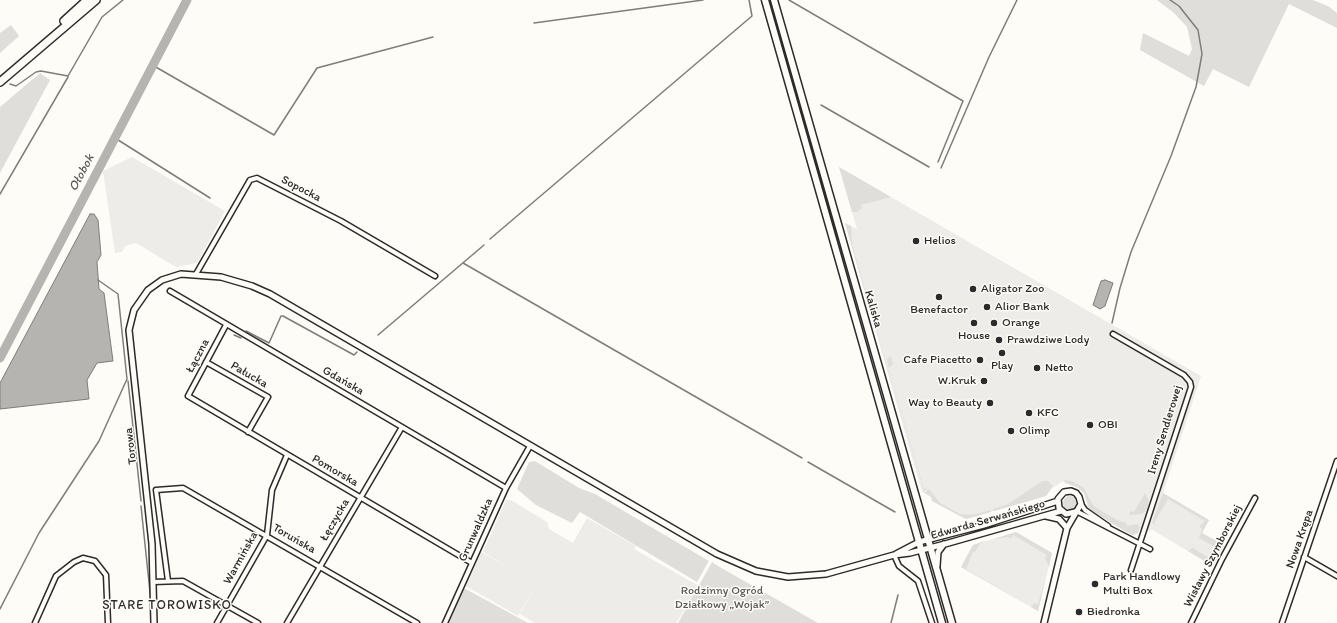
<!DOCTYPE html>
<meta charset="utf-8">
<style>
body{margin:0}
canvas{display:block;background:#fdfcf7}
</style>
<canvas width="1337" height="623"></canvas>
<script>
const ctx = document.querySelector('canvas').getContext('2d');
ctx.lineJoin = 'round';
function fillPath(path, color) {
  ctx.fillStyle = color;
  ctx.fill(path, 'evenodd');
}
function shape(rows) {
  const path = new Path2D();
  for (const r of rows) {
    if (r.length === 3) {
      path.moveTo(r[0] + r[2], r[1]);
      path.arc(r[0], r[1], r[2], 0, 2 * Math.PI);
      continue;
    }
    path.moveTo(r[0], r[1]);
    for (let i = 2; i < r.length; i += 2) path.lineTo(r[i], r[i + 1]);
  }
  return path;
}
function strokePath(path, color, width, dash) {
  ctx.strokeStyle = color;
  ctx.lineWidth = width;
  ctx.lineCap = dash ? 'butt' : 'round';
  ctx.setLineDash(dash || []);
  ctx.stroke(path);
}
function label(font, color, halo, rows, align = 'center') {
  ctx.font = font + ' Itim,sans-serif';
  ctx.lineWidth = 3;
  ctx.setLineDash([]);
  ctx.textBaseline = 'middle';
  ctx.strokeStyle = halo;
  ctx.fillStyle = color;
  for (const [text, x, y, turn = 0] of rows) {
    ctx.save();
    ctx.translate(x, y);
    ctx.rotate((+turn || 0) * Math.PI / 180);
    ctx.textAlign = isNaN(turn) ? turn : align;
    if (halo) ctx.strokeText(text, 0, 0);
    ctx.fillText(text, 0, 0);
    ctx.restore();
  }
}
const built = shape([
 [132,157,225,211,197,263,176,267,136,243,125,246,122,252,115,253,103,171],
 [839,167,1201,376,1163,493,1209,520,1202,533,1224,545,1213,566,1151,529,1150,531,1140,528,1138,533,1133,535,1115,525,1088,509,1085,491,1069,482,1062,482,1052,488,1046,496,966,519,932,501,931,497,922,492,845,223,857,229],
 [506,500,511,500,547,522,549,529,573,543,587,518,636,546,634,549,699,586,676,623,535,623,520,614,537,584,518,616,466,586,481,552,509,568,483,552],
 [1016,532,1052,553,1038,611,961,567,973,545]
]);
const green = shape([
 [1157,0,1313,0,1328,6,1337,13,1337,28,1289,4,1249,87,1213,69,1204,86,1140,50,1143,33,1189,56,1192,49,1187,27,1174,13],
 [11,25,19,36,0,53,0,33],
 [40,73,50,80,0,173,0,107],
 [839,167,891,197,861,205,862,208,857,212,852,212],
 [845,223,851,226,852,244,923,492],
 [891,356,893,364,889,368,924,489,928,487,924,491,888,365,887,359],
 [535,461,579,488,595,494,709,561,697,582,580,512,572,523,536,505,517,489,529,462],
 [1064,480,1072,481,1084,488,1091,502,1095,507,1117,520,1126,523,1127,526,1137,524,1140,528,1138,533,1133,535,1128,533,1089,509,1084,493,1077,487,1065,483],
 [1042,481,1048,481,1053,486,1046,496,994,511,993,509,1008,504],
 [929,489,940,503,960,514,972,515,991,510,991,512,966,519,932,501,931,497,925,493],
 [1145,493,1149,501,1146,511,1141,514,1129,515,1131,511,1134,512],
 [1163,493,1209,520,1202,533,1224,545,1213,566,1188,551,1193,548,1210,559,1216,553,1215,551,1217,548,1199,538,1202,529,1199,527,1205,521,1168,499,1154,523,1157,525,1152,523],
 [1070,503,7],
 [1016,532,1052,553,1049,567,1045,558,1047,555,1013,535,1011,538,1006,537,994,539],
 [985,541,980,544,975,552,973,552,966,569,1031,607,1034,603,1038,604,1046,577,1038,611,961,567,973,545],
 [712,562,718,566,818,623,678,623],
 [464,588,528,623,448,623]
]);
const water = shape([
 [90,214,94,214,98,220,101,255,97,262,99,289,104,293,113,361,97,363,87,380,89,399,0,409,0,383,90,214],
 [1105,280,1113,283,1112,286,1105,306,1100,309,1093,305,1101,281,1105,280]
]);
const stream = shape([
 [789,0,963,101,938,162],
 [534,23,703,0],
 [154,66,274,135,317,68,433,37],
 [10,84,16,86,36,72,41,71,68,76,102,17,123,0],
 [821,105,929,167],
 [115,138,210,198],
 [941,168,989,57,1017,0],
 [0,194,68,77],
 [490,239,752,16,749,0],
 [463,263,802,458],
 [1112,323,1120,288,1131,252,1171,156,1196,87,1202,54,1198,30,1179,6,1170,0],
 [246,331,269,343,281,316,283,316,354,355,357,352],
 [234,335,241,338],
 [378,335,484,245],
 [128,381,141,501],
 [808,462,895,512],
 [141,506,151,602],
 [0,609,39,533,99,441,127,379,118,294,98,280],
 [891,623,898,595]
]);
const river = shape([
 [0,358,187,0]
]);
const minor = shape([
 [196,274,250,180,257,178,341,221,435,276],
 [170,291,506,488],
 [226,325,188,396,472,563],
 [1113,334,1184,375,1190,382,1191,387,1131,570],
 [206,362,268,397,248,432],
 [1081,504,1085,510,1108,526],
 [1076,511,1150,549],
 [894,555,899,566,918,581,932,623],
 [1304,557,1337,576],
 [168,581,156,490,183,488,417,623],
 [153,582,183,581,258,623],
 [35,623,56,576,74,562,83,558,95,561,106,575,108,623],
 [217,623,267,535,272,490,287,455],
 [287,623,402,427],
 [445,623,506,488,530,446],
 [1191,623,1222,559,1255,498],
 [1282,623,1337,461]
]);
const tertiary = shape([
 [1046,516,1059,519,1067,528],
 [896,554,919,542,984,525,1058,501],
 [937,566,938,552,944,544],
 [154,623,152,544,129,330,134,310,148,290,162,280,181,274,221,277,252,286,270,294,717,554,756,571,788,577,826,574,894,555,910,553,945,544,1061,511],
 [1044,623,1067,528,1081,504,1079,497,1076,493,1071,491,1064,492,1058,499,1059,508,1066,514,1075,512]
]);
const primary = shape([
 [765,0,942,623],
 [774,0,952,623]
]);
const trunk = shape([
 [64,21,87,0],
 [0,82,96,0]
]);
const markers = [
 [916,241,4,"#2b2b2b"],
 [973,289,4,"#2b2b2b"],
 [939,297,4,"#2b2b2b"],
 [987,307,4,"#2b2b2b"],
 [974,323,4,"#2b2b2b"],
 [994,323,4,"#2b2b2b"],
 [999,340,4,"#2b2b2b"],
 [1002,353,4,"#2b2b2b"],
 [980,360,4,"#2b2b2b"],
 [1037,368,4,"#2b2b2b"],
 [984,381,4,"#2b2b2b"],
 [990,403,4,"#2b2b2b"],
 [1029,413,4,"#2b2b2b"],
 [1090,425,4,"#2b2b2b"],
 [1011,431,4,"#2b2b2b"],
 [1095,584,4,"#2b2b2b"],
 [1079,612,4,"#2b2b2b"]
];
const streetNames = [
 ["Sopocka",301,189,27],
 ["Kaliska",873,309,74],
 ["Łączna",198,356,-62],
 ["Pałucka",249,375,30],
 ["Gdańska",343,381,30],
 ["Ireny Sendlerowej",1165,430,-73],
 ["Torowa",131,446,-97],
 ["Pomorska",335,471,30],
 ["Łęczycka",335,520,-60],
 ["Edwarda Serwańskiego",988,520,-16],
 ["Grunwaldzka",476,530,-66],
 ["Toruńska",294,539,30],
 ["Nowa Krępa",1300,539,-71],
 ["Wisławy Szymborskiej",1213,556,-63],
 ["Warmińska",241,558,-61]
];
const poiNames = [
 ["Helios",924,241],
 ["Aligator Zoo",981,289],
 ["Alior Bank",995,307],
 ["Benefactor",939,310,"center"],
 ["Orange",1002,323],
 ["House",974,336,"center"],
 ["Prawdziwe Lody",1007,340],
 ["Cafe Piacetto",972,360,"right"],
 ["Play",1002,366,"center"],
 ["Netto",1045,368],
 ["W.Kruk",976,381,"right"],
 ["Way to Beauty",982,403,"right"],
 ["KFC",1037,413],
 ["OBI",1098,425],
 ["Olimp",1019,431],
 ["Park Handlowy",1103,577],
 ["Multi Box",1103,591],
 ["Biedronka",1087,612]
];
const parkNames = [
 ["Rodzinny Ogród",722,591],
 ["Działkowy „Wojak”",722,605]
];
const waterNames = [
 ["Ołobok",82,173,-62]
];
const neighbourhoodNames = [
 ["STARE TOROWISKO",167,606]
];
fillPath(built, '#edece8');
fillPath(green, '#dfdeda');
fillPath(water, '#b5b4b1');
strokePath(water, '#7e7d7b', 1);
strokePath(stream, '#7e7d7b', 1.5);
strokePath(river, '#b5b4b1', 9);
strokePath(minor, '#2b2b2b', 7);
strokePath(tertiary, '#2b2b2b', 8);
strokePath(primary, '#2b2b2b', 9);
strokePath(trunk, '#2b2b2b', 10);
strokePath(minor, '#fdfcf7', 4);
strokePath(tertiary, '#fdfcf7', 5);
strokePath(primary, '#fdfcf7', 6);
strokePath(trunk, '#fdfcf7', 7);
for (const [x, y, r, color] of markers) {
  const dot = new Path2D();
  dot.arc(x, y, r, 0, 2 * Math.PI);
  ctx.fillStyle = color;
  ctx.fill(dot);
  strokePath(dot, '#fdfcf7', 1.5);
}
label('12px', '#2b2b2b', '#fdfcf7', streetNames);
label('12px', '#2b2b2b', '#fdfcf7', poiNames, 'left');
label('12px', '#585857', '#fdfcf7', parkNames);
label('italic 13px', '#5b5b5a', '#fdfcf7', waterNames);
ctx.letterSpacing = '1px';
label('13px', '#2b2b2b', '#fdfcf7', neighbourhoodNames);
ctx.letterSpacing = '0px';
</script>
